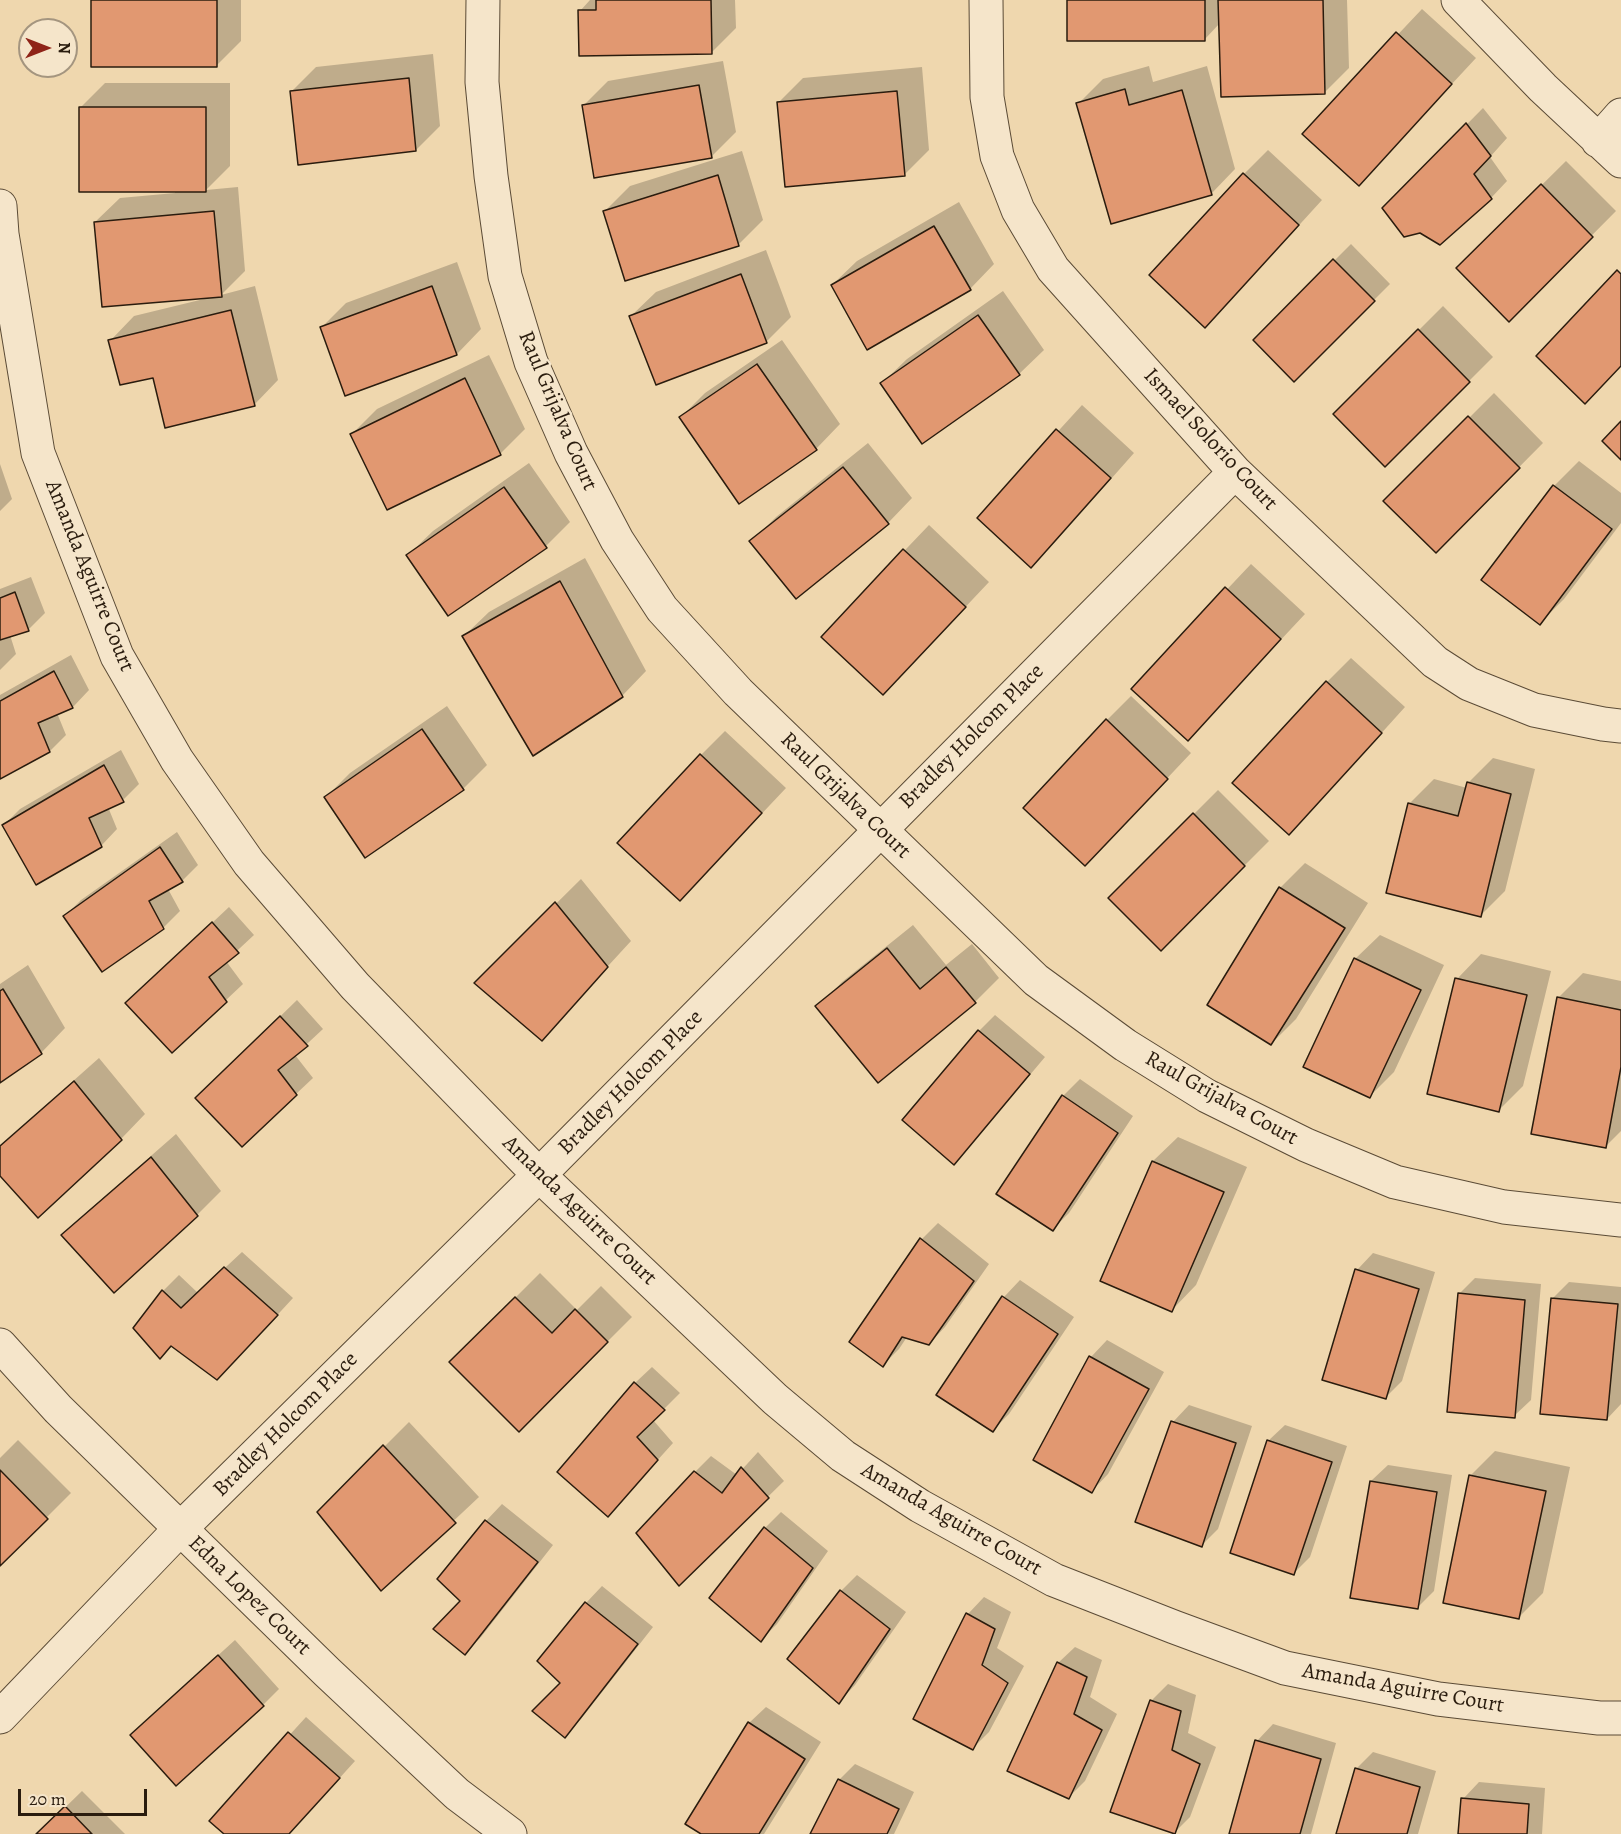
<!DOCTYPE html>
<style>
body{margin:0}
#map{position:relative;width:1621px;height:1834px;overflow:hidden;background:#efd7ae;font-family:Alegreya,serif}
canvas{display:block}
.north{position:absolute;left:18px;top:18px;width:60px;height:60px;box-sizing:border-box;background:#f5e5ca;border:2px solid #a4957f;border-radius:50%;rotate:90deg;font-size:16px;font-weight:700;line-height:24px;text-align:center;color:#2a1c0e}
.north::after{content:'';display:block;margin:auto;width:21px;height:27px;background:#8f2418;clip-path:polygon(50% 0,100% 100%,50% 72%,0 100%)}
.scale{position:absolute;left:18px;top:1789px;width:129px;height:27px;box-sizing:border-box;border:3px solid #2a1c0e;border-top:0;padding-left:8px;font-size:18px;line-height:21px;white-space:nowrap;color:#2a1c0e;-webkit-text-stroke:4px #f5e5ca;paint-order:stroke}
</style>
<div id="map">
<canvas width="1621" height="1834"></canvas>
<div class="north">N</div>
<div class="scale">20 m</div>
</div>
<script>
const ctx = document.querySelector('canvas').getContext('2d');
ctx.lineJoin = 'round';
function fillPath(path, color) {
  ctx.fillStyle = color;
  ctx.fill(path, 'evenodd');
}
function shape(rows) {
  const path = new Path2D();
  for (const r of rows) {
    path.moveTo(r[0], r[1]);
    for (let i = 2; i < r.length; i += 2) path.lineTo(r[i], r[i + 1]);
  }
  return path;
}
function strokePath(path, color, width, dash) {
  ctx.strokeStyle = color;
  ctx.lineWidth = width;
  ctx.lineCap = dash ? 'butt' : 'round';
  ctx.setLineDash(dash || []);
  ctx.stroke(path);
}
function label(font, color, halo, rows, align = 'center') {
  ctx.font = font + ' Alegreya,serif';
  ctx.lineWidth = 4.5;
  ctx.setLineDash([]);
  ctx.textBaseline = 'middle';
  ctx.strokeStyle = halo;
  ctx.fillStyle = color;
  for (const [text, x, y, turn = 0] of rows) {
    ctx.save();
    ctx.translate(x, y);
    ctx.rotate((+turn || 0) * Math.PI / 180);
    ctx.textAlign = isNaN(turn) ? turn : align;
    if (halo) ctx.strokeText(text, 0, 0);
    ctx.fillText(text, 0, 0);
    ctx.restore();
  }
}
const shadow = shape([
 [92,0,241,0,241,41,217,65],
 [590,0,735,0,736,28,711,53,580,11],
 [1069,0,1347,0,1349,68,1325,92,1220,23,1205,39],
 [1422,9,1476,58,1359,184,1304,134],
 [433,54,440,126,416,150,291,92,316,67],
 [723,61,736,132,711,157,583,106,608,81],
 [1149,66,1153,82,1207,66,1235,169,1211,194,1078,104,1103,79],
 [922,67,929,150,905,174,779,102,803,78],
 [105,83,230,83,230,166,206,190,238,187,245,271,221,295,255,286,278,380,254,405,154,376,110,341,134,316,208,298,95,222,120,198,175,193,175,190,80,108],
 [1483,108,1507,138,1490,157,1507,181,1491,198,1384,208],
 [1268,150,1322,200,1230,301,1244,174],
 [742,151,763,220,738,245,605,211,630,186],
 [1566,161,1616,211,1509,319,1458,268],
 [959,202,994,264,970,289,832,285,857,261],
 [1351,244,1390,284,1294,380,1255,340],
 [766,250,791,317,766,342,657,384,631,316,656,292],
 [457,262,481,329,457,354,346,395,322,327,346,303],
 [1003,291,1044,350,1019,374,922,442,882,383,907,359],
 [1443,306,1493,357,1385,465,1335,414],
 [782,340,840,424,816,449,681,417,705,393],
 [489,355,525,429,500,454,388,508,352,434,377,409],
 [1494,393,1543,443,1436,551,1386,501],
 [1082,405,1134,453,1056,541,1031,566,979,518],
 [868,443,912,498,888,523,751,542,776,517],
 [1579,461,1621,493,1621,523,1564,599,1540,623,1483,580,1554,486],
 [529,463,570,522,546,546,408,555,433,531],
 [0,464,12,499,0,511],
 [929,525,989,582,907,669,823,636],
 [585,558,646,671,622,696,464,636,489,612],
 [1251,564,1305,614,1188,739,1133,689],
 [31,577,45,613,28,630,10,635,16,654,0,670,0,589],
 [71,655,89,690,73,707,57,713,66,735,50,751,0,778,0,695],
 [1351,658,1405,707,1313,809,1327,682],
 [1131,696,1191,753,1109,840,1107,720],
 [447,706,487,765,463,789,326,797,350,773],
 [725,731,786,788,704,875,701,755],
 [121,750,139,784,123,800,108,807,117,829,101,846,3,826,20,809],
 [1493,758,1535,769,1505,891,1481,915,1409,804,1434,779,1467,788,1468,783],
 [1218,790,1269,841,1161,949,1110,898],
 [177,832,198,865,182,881,168,889,180,911,163,928,65,916,81,900],
 [1305,863,1368,903,1296,1019,1271,1044,1280,888],
 [581,879,631,941,541,1039,476,983],
 [229,907,254,935,226,961,243,984,172,1051,144,987],
 [913,925,946,965,972,944,999,978,975,1002,818,1007,842,982],
 [1380,935,1444,965,1394,1072,1369,1097,1355,959],
 [1481,954,1551,971,1523,1086,1499,1110,1457,979],
 [28,965,65,1028,41,1053,0,1081,0,984],
 [1583,973,1621,981,1621,1131,1605,1147,1558,998],
 [297,1000,323,1029,295,1055,313,1078,296,1094,213,1082],
 [995,1015,1045,1057,970,1146,953,1163,979,1031],
 [99,1058,145,1114,121,1139,0,1173,0,1146],
 [1080,1079,1133,1116,1069,1213,1053,1229,998,1193,1063,1096],
 [176,1134,221,1191,197,1215,63,1235,88,1211],
 [1178,1137,1247,1167,1196,1285,1172,1310,1102,1280,1153,1161],
 [938,1223,989,1264,945,1327,929,1344,907,1337,899,1349,883,1365,851,1342,922,1239],
 [242,1252,293,1298,234,1362,173,1345,161,1357,163,1291,179,1275,198,1293],
 [1373,1253,1435,1272,1402,1381,1385,1398,1357,1270],
 [540,1273,577,1310,601,1286,632,1317,519,1430,451,1362],
 [1475,1278,1541,1284,1531,1400,1514,1416,1459,1294],
 [1020,1280,1074,1317,1009,1414,993,1430,938,1394,1004,1297],
 [1569,1282,1621,1287,1621,1404,1607,1419,1552,1299],
 [1107,1340,1164,1372,1108,1474,1092,1491,1035,1459,1091,1357],
 [652,1367,680,1393,653,1420,673,1443,608,1515,635,1383],
 [1189,1405,1252,1426,1218,1529,1202,1545,1173,1422],
 [409,1422,479,1497,381,1589,319,1512],
 [1285,1425,1347,1446,1310,1557,1294,1573,1268,1441],
 [18,1440,71,1493,0,1564,0,1458],
 [1495,1451,1570,1467,1543,1593,1519,1617,1470,1476],
 [758,1452,784,1481,679,1584,695,1472,711,1456,737,1475],
 [1388,1465,1452,1475,1434,1591,1417,1608,1371,1481],
 [502,1504,553,1545,481,1637,465,1653,462,1601,439,1579,486,1521],
 [781,1512,828,1551,777,1624,761,1640,765,1528],
 [857,1575,906,1612,855,1685,839,1702,841,1591],
 [602,1586,653,1627,581,1719,564,1736,562,1683,586,1603],
 [984,1597,1011,1612,997,1648,1024,1666,989,1732,973,1748,915,1718,968,1614],
 [235,1640,279,1689,263,1705,149,1718],
 [1075,1647,1102,1660,1090,1697,1117,1714,1085,1781,1069,1797,1058,1663],
 [1168,1684,1196,1695,1188,1733,1216,1747,1190,1817,1174,1833,1151,1701],
 [766,1707,821,1742,764,1834,704,1834,749,1723],
 [306,1717,355,1761,289,1834,227,1834,212,1820],
 [1273,1724,1336,1743,1311,1834,1230,1834,1257,1741],
 [1373,1752,1436,1771,1418,1834,1338,1834,1356,1769],
 [855,1764,914,1792,894,1834,812,1834,839,1780],
 [1479,1782,1545,1788,1542,1834,1460,1834,1463,1799],
 [82,1791,125,1834,38,1834]
]);
const building = shape([
 [91,0,217,0,217,67,91,67,91,0],
 [596,0,711,0,712,54,579,56,578,10,596,10,596,0],
 [1067,0,1205,0,1205,41,1067,41,1067,0],
 [1218,0,1323,0,1325,94,1221,97,1218,0],
 [1396,32,1452,84,1359,186,1302,134,1396,32],
 [409,78,416,151,298,165,290,91,409,78],
 [699,85,712,158,594,178,582,105,699,85],
 [1125,89,1129,105,1182,90,1212,195,1111,224,1076,103,1125,89],
 [897,91,905,176,785,187,777,102,897,91],
 [79,107,206,107,206,192,79,192,79,107],
 [1466,123,1491,156,1474,174,1492,199,1440,245,1420,233,1404,237,1382,208,1466,123],
 [1243,173,1299,225,1205,328,1149,275,1243,173],
 [718,175,739,246,625,281,603,211,718,175],
 [1541,184,1593,237,1509,322,1456,268,1541,184],
 [214,211,222,297,102,307,94,222,214,211],
 [934,226,971,290,867,350,831,285,934,226],
 [1333,259,1375,301,1294,382,1253,340,1333,259],
 [1617,270,1621,274,1621,366,1585,404,1536,356,1617,270],
 [741,274,767,343,656,385,629,316,741,274],
 [432,286,457,355,345,396,320,327,432,286],
 [231,310,255,406,165,428,153,378,120,385,108,340,231,310],
 [978,315,1020,375,922,444,880,383,978,315],
 [1418,329,1470,382,1385,467,1333,414,1418,329],
 [757,364,817,450,739,504,679,417,757,364],
 [465,378,501,455,387,510,350,434,465,378],
 [1468,416,1520,468,1436,553,1383,501,1468,416],
 [1621,421,1621,460,1602,441,1621,421],
 [1056,429,1111,478,1031,568,977,518,1056,429],
 [843,467,889,524,796,599,749,541,843,467],
 [1553,485,1612,529,1540,625,1481,580,1553,485],
 [504,487,547,548,448,616,406,555,504,487],
 [903,549,966,607,883,695,821,637,903,549],
 [560,581,623,697,533,756,462,636,560,581],
 [1225,587,1281,639,1188,741,1131,689,1225,587],
 [15,592,29,631,0,640,0,598,15,592],
 [54,671,73,708,38,723,50,752,0,779,0,701,54,671],
 [1326,681,1382,733,1289,835,1232,783,1326,681],
 [1106,719,1168,779,1085,866,1023,808,1106,719],
 [422,729,464,790,365,858,324,797,422,729],
 [700,754,762,813,680,901,617,843,700,754],
 [104,765,124,802,89,818,102,847,36,885,2,825,104,765],
 [1467,782,1511,794,1481,917,1386,893,1408,803,1458,816,1467,782],
 [1193,813,1245,866,1161,951,1108,898,1193,813],
 [160,847,183,882,149,901,164,929,102,972,63,916,160,847],
 [1279,887,1345,928,1271,1045,1207,1005,1279,887],
 [555,902,608,967,542,1041,474,983,555,902],
 [212,922,239,953,209,977,227,1002,172,1053,125,1003,212,922],
 [887,948,920,989,946,967,976,1003,878,1083,815,1006,887,948],
 [1354,958,1421,990,1370,1098,1303,1067,1354,958],
 [1455,978,1527,995,1499,1112,1427,1094,1455,978],
 [3,989,42,1054,0,1083,0,991,3,989],
 [1557,997,1621,1010,1621,1067,1606,1148,1531,1134,1557,997],
 [280,1016,308,1046,278,1070,297,1095,242,1147,195,1098,280,1016],
 [978,1030,1030,1074,954,1165,902,1120,978,1030],
 [74,1081,122,1140,38,1218,0,1176,0,1146,74,1081],
 [1062,1095,1118,1133,1053,1231,996,1194,1062,1095],
 [151,1157,198,1216,114,1293,61,1235,151,1157],
 [1152,1161,1224,1192,1172,1312,1100,1281,1152,1161],
 [920,1238,974,1281,929,1345,902,1337,883,1367,849,1342,920,1238],
 [224,1267,278,1315,217,1380,171,1346,160,1359,133,1328,162,1290,181,1308,224,1267],
 [1355,1269,1419,1289,1386,1399,1322,1380,1355,1269],
 [1458,1293,1525,1300,1515,1418,1447,1412,1458,1293],
 [1002,1296,1058,1334,993,1432,936,1395,1002,1296],
 [515,1297,552,1333,575,1309,608,1342,519,1432,449,1362,515,1297],
 [1551,1298,1618,1304,1607,1420,1540,1414,1551,1298],
 [1089,1356,1149,1389,1092,1493,1033,1460,1089,1356],
 [634,1382,665,1410,637,1437,658,1460,608,1517,557,1472,634,1382],
 [1171,1421,1236,1443,1202,1547,1135,1522,1171,1421],
 [1267,1440,1332,1462,1294,1575,1230,1553,1267,1440],
 [383,1445,456,1523,381,1591,317,1512,383,1445],
 [741,1467,769,1498,679,1586,636,1533,694,1471,722,1493,741,1467],
 [0,1470,48,1519,0,1566,0,1470],
 [1469,1475,1546,1491,1519,1619,1443,1603,1469,1475],
 [1370,1481,1437,1492,1418,1609,1350,1598,1370,1481],
 [485,1520,538,1562,465,1655,433,1629,460,1601,437,1579,485,1520],
 [764,1527,813,1568,761,1642,709,1598,764,1527],
 [840,1590,890,1629,839,1704,787,1659,840,1590],
 [585,1602,638,1644,565,1738,532,1711,560,1683,537,1661,585,1602],
 [966,1613,995,1629,982,1665,1008,1683,973,1750,913,1719,966,1613],
 [218,1655,264,1706,176,1786,130,1735,218,1655],
 [1057,1662,1087,1677,1074,1714,1102,1730,1069,1799,1007,1771,1057,1662],
 [1150,1700,1181,1711,1172,1750,1200,1764,1175,1834,1110,1812,1150,1700],
 [748,1722,805,1759,759,1834,701,1834,685,1824,748,1722],
 [288,1732,340,1778,289,1834,224,1834,209,1821,288,1732],
 [1255,1740,1321,1759,1300,1834,1229,1834,1255,1740],
 [1355,1768,1420,1787,1407,1834,1336,1834,1355,1768],
 [838,1779,899,1809,887,1834,810,1834,838,1779],
 [1461,1798,1529,1804,1527,1834,1458,1834,1461,1798],
 [65,1806,92,1834,36,1834,65,1806]
]);
const minor = shape([
 [483,0,482,82,491,176,505,276,531,362,571,453,617,540,662,609,738,692,1036,980,1125,1045,1207,1096,1306,1145,1395,1182,1504,1207,1621,1220],
 [986,0,987,97,997,156,1018,210,1053,269,1235,472,1435,662,1469,684,1534,710,1603,724,1621,726],
 [1458,0,1543,88,1621,161],
 [1598,141,1621,115],
 [0,206,2,234,38,453,117,656,177,760,249,863,355,986,539,1175,775,1399,843,1456,920,1506,1054,1580,1174,1627,1285,1668,1438,1699,1599,1718,1621,1718],
 [0,1345,58,1409,327,1672,457,1794,510,1834],
 [0,1717,180,1529,539,1175,1235,472]
]);
const streetNames = [
 ["Raul Grijalva Court",557,411,67],
 ["Ismael Solorio Court",1210,440,47],
 ["Amanda Aguirre Court",89,576,68],
 ["Bradley Holcom Place",972,737,-45],
 ["Raul Grijalva Court",845,796,44],
 ["Bradley Holcom Place",631,1083,-45],
 ["Raul Grijalva Court",1221,1099,29],
 ["Amanda Aguirre Court",579,1211,44],
 ["Bradley Holcom Place",286,1425,-45],
 ["Amanda Aguirre Court",951,1520,30],
 ["Edna Lopez Court",249,1596,44],
 ["Amanda Aguirre Court",1403,1689,10]
];
fillPath(shadow, '#0003');
fillPath(building, '#e19871');
strokePath(building, '#2a1c0e', 1.5);
strokePath(minor, '#5b4b36', 35);
strokePath(minor, '#f5e5ca', 33);
label('22px', '#2a1c0e', '#f5e5ca', streetNames);
</script>
